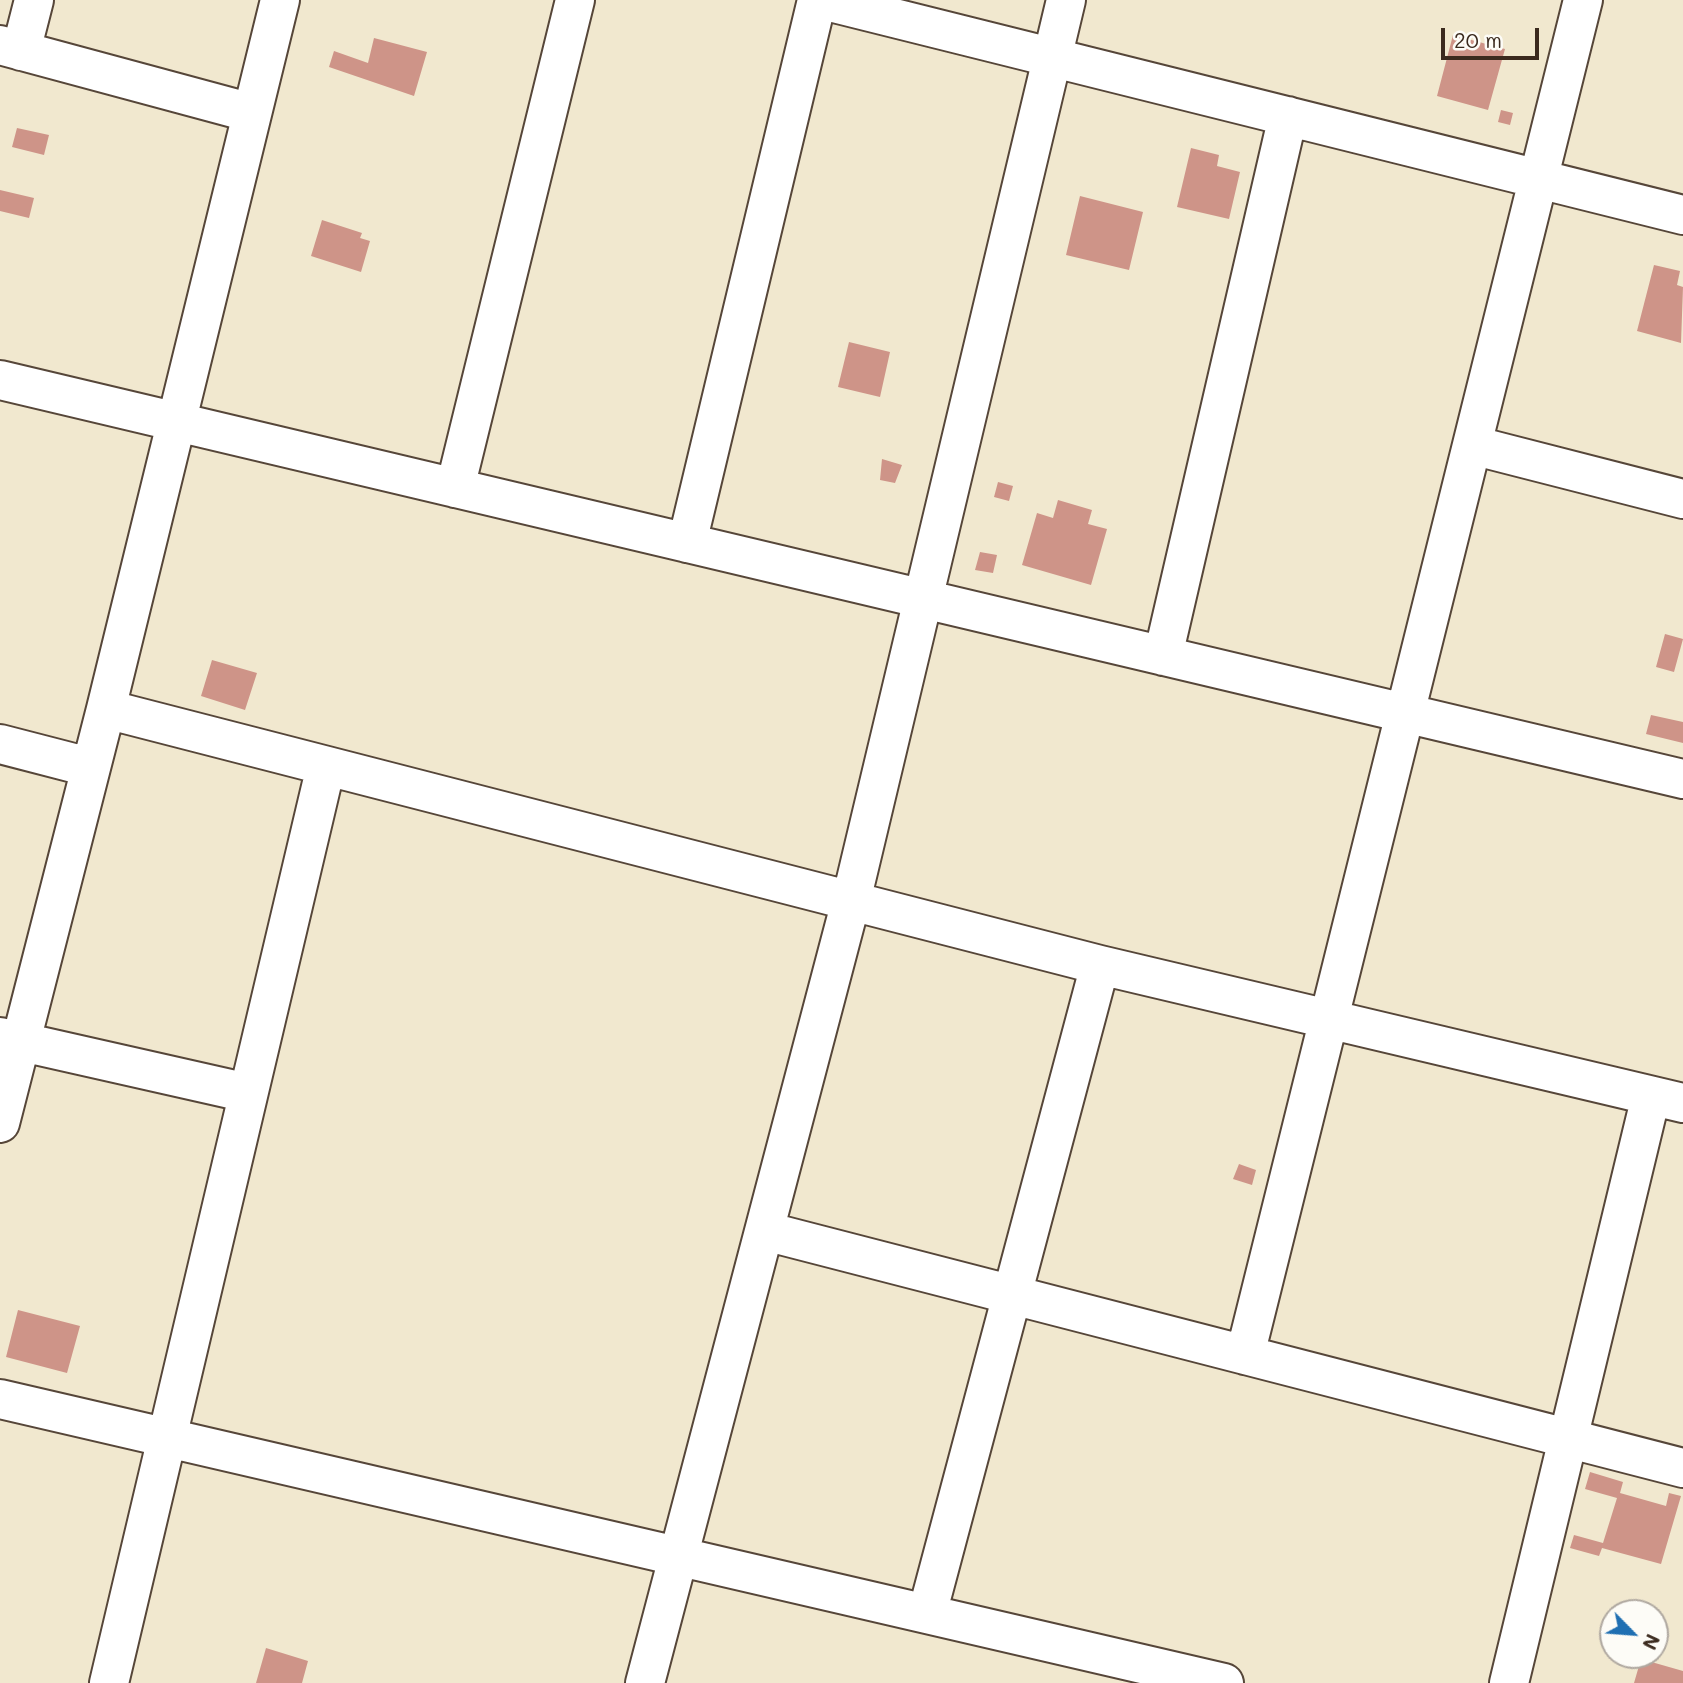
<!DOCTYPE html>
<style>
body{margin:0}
#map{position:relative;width:1683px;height:1683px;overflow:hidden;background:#f1e8cf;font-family:Mali,sans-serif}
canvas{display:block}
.north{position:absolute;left:1599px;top:1599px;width:70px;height:70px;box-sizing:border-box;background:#fdfcf7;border:2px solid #afa8a0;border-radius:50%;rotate:115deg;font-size:19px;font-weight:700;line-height:28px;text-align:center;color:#3b2a1e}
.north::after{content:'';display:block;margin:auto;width:24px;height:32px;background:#1f6fb2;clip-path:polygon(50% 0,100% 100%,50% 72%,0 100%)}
.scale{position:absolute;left:1441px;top:28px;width:98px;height:32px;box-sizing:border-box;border:4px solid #3b2a1e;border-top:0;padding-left:9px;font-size:21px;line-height:24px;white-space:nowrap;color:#3b2a1e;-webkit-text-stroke:5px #fdfcf7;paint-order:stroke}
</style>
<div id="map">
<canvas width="1683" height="1683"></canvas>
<div class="north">N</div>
<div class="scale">20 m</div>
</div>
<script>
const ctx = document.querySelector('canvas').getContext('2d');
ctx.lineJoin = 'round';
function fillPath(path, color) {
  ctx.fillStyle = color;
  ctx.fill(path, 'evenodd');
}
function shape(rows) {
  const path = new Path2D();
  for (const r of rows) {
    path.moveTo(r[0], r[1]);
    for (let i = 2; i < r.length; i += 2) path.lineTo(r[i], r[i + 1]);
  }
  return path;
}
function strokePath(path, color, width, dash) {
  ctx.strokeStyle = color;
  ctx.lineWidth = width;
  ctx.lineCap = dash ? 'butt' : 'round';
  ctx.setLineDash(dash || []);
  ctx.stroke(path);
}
const building = shape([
 [1453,35,1505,49,1488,110,1437,96],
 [374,38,427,52,414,96,329,67,334,51,368,63],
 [1501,110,1513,113,1510,125,1498,122],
 [17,128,49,135,44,155,12,147],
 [1191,148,1219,155,1217,166,1240,172,1229,219,1177,207],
 [0,190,34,198,29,218,0,211],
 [1080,196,1143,212,1129,270,1066,255],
 [322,220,362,233,360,238,370,241,361,272,311,256],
 [1654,265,1680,271,1677,285,1683,287,1681,343,1637,331],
 [849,342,890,352,880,397,838,387],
 [882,459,902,465,895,483,880,480],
 [998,482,1013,486,1009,501,994,497],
 [1058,500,1092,510,1088,524,1107,529,1091,585,1022,565,1037,513,1053,518],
 [980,552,997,555,993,573,975,570],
 [1665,634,1683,639,1674,672,1656,667],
 [212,660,257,673,245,710,201,696],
 [1651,715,1683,722,1683,743,1646,734],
 [1239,1164,1256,1170,1252,1185,1233,1179],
 [18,1310,80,1326,67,1373,6,1357],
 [1590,1472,1623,1482,1620,1493,1666,1506,1669,1493,1681,1496,1661,1564,1602,1548,1599,1556,1570,1548,1574,1535,1603,1543,1617,1498,1585,1489],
 [266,1648,308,1661,302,1683,256,1683],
 [1641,1659,1683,1671,1683,1683,1634,1683]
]);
const minor = shape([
 [822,0,1683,215],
 [0,45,252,113],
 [21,51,34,0],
 [0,380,1683,779],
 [1472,445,1683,499],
 [455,488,575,0],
 [687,543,817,0],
 [1163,656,1288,116],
 [106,709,1100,965,1683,1103],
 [0,744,89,767],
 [0,1037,248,1093],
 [0,1123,106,709,280,0],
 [765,1231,1683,1468],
 [1245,1355,1583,0],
 [0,1399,1224,1683],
 [927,1614,1100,965],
 [109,1683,326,766],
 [645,1683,851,901,1066,0],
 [1509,1683,1651,1096]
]);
fillPath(building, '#ce9488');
strokePath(minor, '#564639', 42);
strokePath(minor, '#fff', 38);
</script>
